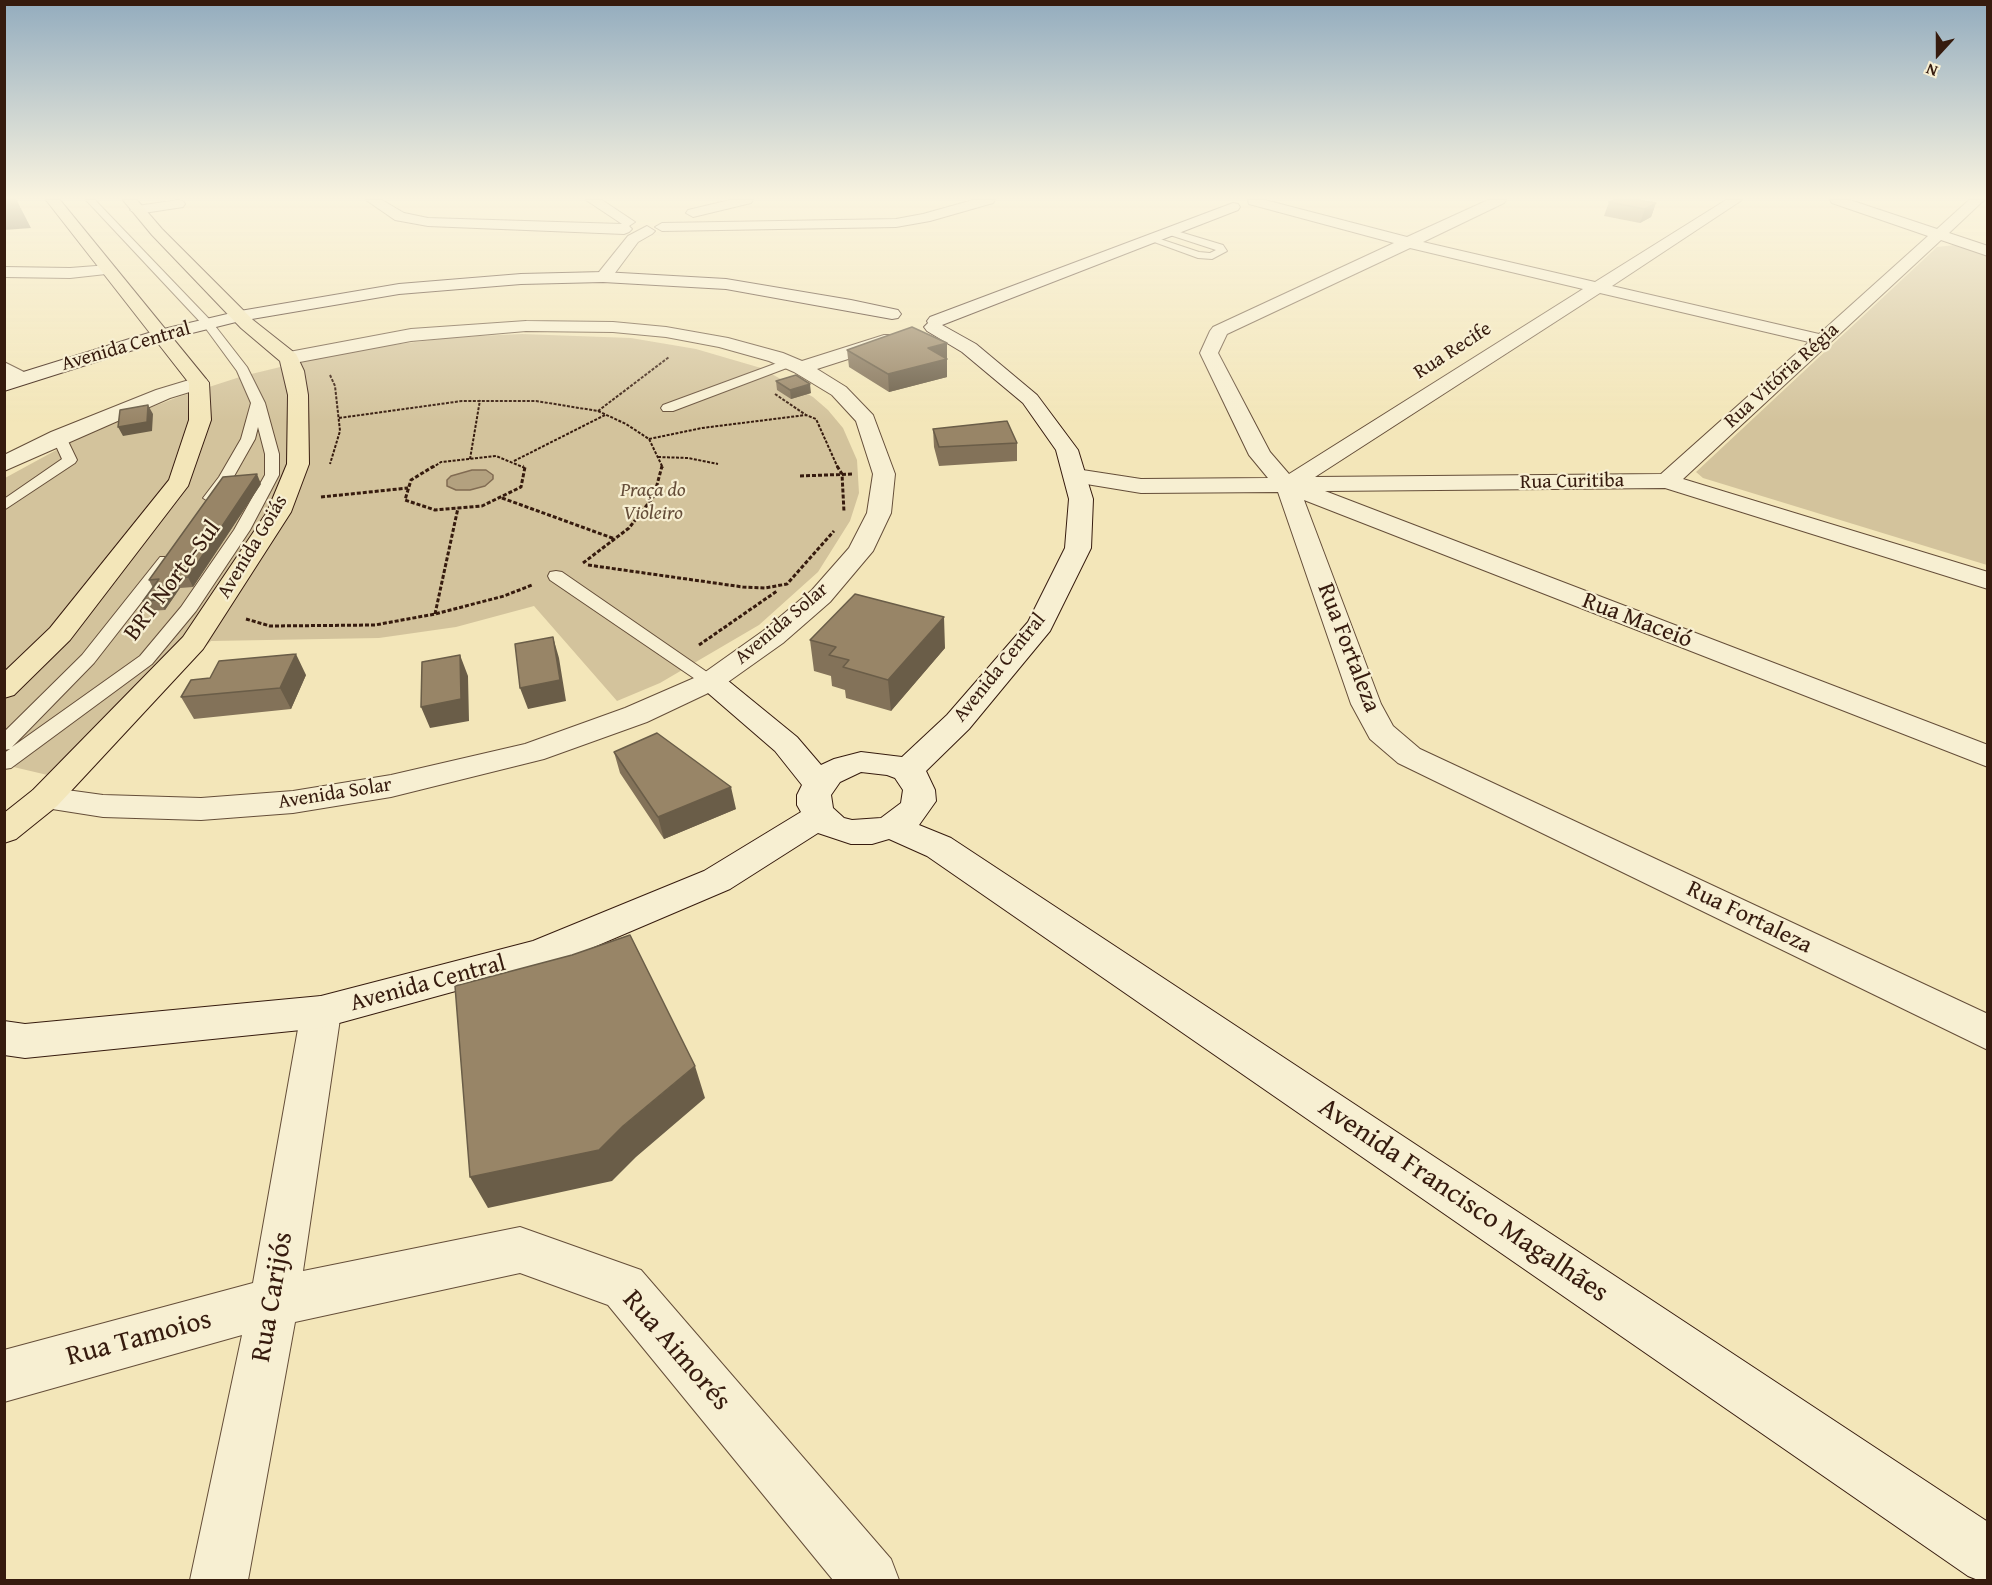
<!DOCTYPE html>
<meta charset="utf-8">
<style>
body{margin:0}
#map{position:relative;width:1992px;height:1585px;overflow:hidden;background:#f3e6b9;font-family:"Gentium Book Plus",serif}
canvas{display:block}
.frame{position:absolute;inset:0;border:6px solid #361b0e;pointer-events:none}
.north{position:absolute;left:1908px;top:24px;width:60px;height:60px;-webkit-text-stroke:4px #f7efd2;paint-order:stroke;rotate:201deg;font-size:16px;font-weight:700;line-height:24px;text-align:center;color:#361b0e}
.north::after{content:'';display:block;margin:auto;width:21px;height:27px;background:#361b0e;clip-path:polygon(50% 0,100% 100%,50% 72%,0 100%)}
</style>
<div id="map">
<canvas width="1992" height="1585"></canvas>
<div class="frame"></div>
<div class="north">N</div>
</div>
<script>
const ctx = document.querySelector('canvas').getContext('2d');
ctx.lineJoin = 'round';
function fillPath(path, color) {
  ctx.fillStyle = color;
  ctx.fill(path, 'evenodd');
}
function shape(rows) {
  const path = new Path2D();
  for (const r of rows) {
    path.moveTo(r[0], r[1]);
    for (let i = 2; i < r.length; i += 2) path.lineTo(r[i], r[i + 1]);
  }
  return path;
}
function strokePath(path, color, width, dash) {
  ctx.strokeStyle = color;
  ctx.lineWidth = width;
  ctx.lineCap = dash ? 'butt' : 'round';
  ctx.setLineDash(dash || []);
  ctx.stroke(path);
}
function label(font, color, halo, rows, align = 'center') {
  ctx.font = font + ' "Gentium Book Plus",serif';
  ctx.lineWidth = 4.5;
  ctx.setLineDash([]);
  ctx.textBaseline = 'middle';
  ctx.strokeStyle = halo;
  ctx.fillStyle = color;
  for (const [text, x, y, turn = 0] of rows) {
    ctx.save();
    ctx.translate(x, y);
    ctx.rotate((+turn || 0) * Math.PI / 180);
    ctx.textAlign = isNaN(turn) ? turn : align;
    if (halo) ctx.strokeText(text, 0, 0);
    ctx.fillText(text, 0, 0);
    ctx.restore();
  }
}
const green = shape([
 [1955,245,1987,256,1987,565,1703,478,1696,472,1937,247],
 [522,334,631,338,696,349,761,368,813,397,828,410,843,428,857,460,859,493,850,521,818,572,759,625,660,683,617,701,534,606,456,627,379,638,211,641,73,781,5,765,5,478,93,430,178,397,243,376,330,355,383,346,456,337]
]);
const water = shape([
 [472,470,486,470,493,475,493,479,485,486,470,490,456,490,447,486,447,480,451,476,472,470]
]);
const pathFar1 = shape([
 [330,375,335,386,340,431,330,464],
 [775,394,806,415],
 [598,411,669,357],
 [339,418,462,401,536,401,598,411,626,424,649,439,663,468],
 [649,439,702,428,806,415,816,419,838,468],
 [658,457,688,458,718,464],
 [470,459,480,400],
 [514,461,605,415],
 [432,468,441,462,496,456,525,468]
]);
const path = shape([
 [434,466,411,480,405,500,435,510,482,506,521,487,525,467,523,466],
 [837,466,842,474,844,512],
 [800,476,853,474],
 [321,497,408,488],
 [502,498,615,539],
 [583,563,629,528,654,496,662,466],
 [588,565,743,587,765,588,787,584,834,531],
 [435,614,458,508],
 [246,619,270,626,375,625,435,614,504,596,532,585],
 [699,645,777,591]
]);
const lane = shape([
 [86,200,95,200,212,322,247,367,265,403,279,454,279,475,250,530,196,611,152,664,11,768,4,769,4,753,10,749,4,750,4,732,82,655,160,557,172,557,174,560,172,563,94,663,12,747,140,656,181,607,234,530,265,475,265,454,258,427,255,439,233,478,216,501,211,503,203,498,219,477,241,439,251,403,237,371,204,326,86,200],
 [1170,229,1223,245,1227,251,1212,259,1198,258,1146,239,1151,236,1199,252,1210,253,1216,250,1167,234,1167,230,1170,229],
 [788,359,792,360,792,366,673,411,663,411,661,408,663,405,788,359],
 [59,433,66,437,77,460,75,463,4,510,4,499,62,459,52,437,59,433],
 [556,571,562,572,720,681,718,685,711,687,704,685,550,580,548,576,550,572,556,571]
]);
const street = shape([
 [178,200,183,201,185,204,183,207,137,214,130,210,137,206,178,200],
 [366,200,382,200,404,213,428,218,622,224,586,200,602,200,635,222,629,226,632,229,629,232,624,234,428,226,395,220,366,200],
 [730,200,753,200,751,203,693,217,686,213,688,210,730,200],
 [973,200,995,200,993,203,930,221,896,227,662,231,655,227,662,223,896,219,923,214,973,200],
 [1248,200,1265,200,1407,237,1488,200,1506,200,1504,203,1423,242,1595,282,1726,200,1742,200,1612,286,1819,334,1928,236,1832,203,1830,200,1850,200,1937,229,1969,200,1984,200,1949,233,1988,246,1988,256,1941,240,1683,479,1988,572,1988,589,1665,488,1325,491,1988,745,1988,767,1304,500,1381,704,1393,726,1420,749,1988,1014,1988,1050,1398,763,1370,739,1351,704,1278,492,1141,493,1068,481,1065,476,1068,471,1076,469,1141,479,1268,478,1249,455,1200,353,1210,331,1213,327,1394,243,1249,204,1248,200],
 [1410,248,1583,289,1289,474,1270,452,1218,353,1227,334,1410,248],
 [1600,293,1809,342,1661,474,1315,477,1600,293],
 [647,226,655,231,652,234,638,242,609,281,597,281,595,277,628,236,647,226],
 [109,265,117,270,115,273,70,278,4,277,4,267,70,268,109,265],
 [526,321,613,322,666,327,728,338,783,353,802,361,884,335,898,335,900,339,898,343,817,369,846,387,873,415,895,474,891,513,873,551,830,602,783,643,721,687,647,722,544,759,391,797,293,813,201,820,103,817,33,806,28,798,33,790,45,787,103,795,201,798,293,791,391,775,525,744,625,708,701,675,763,631,812,590,849,548,867,513,873,474,856,421,832,395,794,372,769,361,719,347,666,337,613,332,526,331,411,341,289,364,282,362,279,358,282,354,289,352,411,329,526,321],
 [4,362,28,374,31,378,28,382,21,384,4,377,4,362],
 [199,377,206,379,209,383,206,387,170,398,4,471,4,455,51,432,156,390,199,377],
 [321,996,335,1001,341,1012,303,1271,520,1227,641,1270,891,1559,899,1580,833,1580,608,1305,520,1273,295,1322,248,1580,190,1580,242,1335,4,1402,4,1350,253,1283,301,1012,307,1001,321,996]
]);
const secondary = shape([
 [1233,203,1238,204,1240,207,1238,210,942,325,976,344,1037,395,1078,450,1093,499,1091,548,1050,631,969,729,926,771,935,790,936,801,919,825,951,838,1988,1522,1988,1580,1978,1580,1968,1576,927,856,889,839,872,844,851,844,818,833,730,889,554,964,321,1028,25,1058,4,1055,4,1021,25,1024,321,996,533,941,704,871,801,812,797,805,797,795,802,785,775,751,701,687,696,681,701,675,711,672,721,675,797,737,821,765,834,759,861,752,902,757,947,715,1028,622,1065,548,1069,499,1056,450,1023,403,962,352,927,331,924,327,928,323,927,321,930,317,1233,203],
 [861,772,887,775,895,778,903,790,901,803,881,818,852,820,844,818,833,808,831,795,840,782,861,772],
 [603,272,726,279,851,300,898,310,901,314,898,318,892,319,726,289,603,282,521,284,399,294,240,321,168,339,4,391,4,378,155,331,240,311,399,284,521,274,603,272]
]);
const primary = shape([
 [46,200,60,200,206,379,209,383,211,420,188,486,70,640,14,695,4,698,4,672,50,628,169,480,189,420,189,383,46,200],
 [123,200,137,200,162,229,253,320,296,354,304,371,308,395,309,464,291,512,203,649,57,806,16,839,4,843,4,813,33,790,183,637,267,512,287,464,288,395,280,361,241,328,152,235,123,200]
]);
const wall = shape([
 [1609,202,1656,203,1651,217,1640,223,1604,216],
 [847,350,948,360,947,360,947,377,889,392,849,367],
 [776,381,811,393,791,399,777,390],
 [933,429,1017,443,1017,461,939,466,934,447],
 [261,484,193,587,180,588,165,610,149,611,143,601,153,588,149,580],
 [810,640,945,648,891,711,846,698,845,690,832,686,831,676,814,671],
 [306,675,291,709,194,719,181,697],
 [614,752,736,809,664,839,620,773]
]);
const shadedWall = shape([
 [17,201,31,228,4,230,4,202],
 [1656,203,1651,217,1640,223,1645,209],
 [947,343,947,377,889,392,888,374,928,348],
 [810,384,811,393,791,399,790,390],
 [148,405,153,414,152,431,123,436,118,427],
 [257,474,261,484,193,587,188,577],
 [174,578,180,588,165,610,159,600],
 [944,617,945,648,891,711,888,680],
 [553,637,559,658,566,701,528,709,520,688],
 [296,654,306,675,291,709,280,688],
 [460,655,468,676,469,721,430,728,421,707],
 [731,787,736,809,664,839,658,817],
 [695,1066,705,1098,636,1157,612,1181,488,1208,470,1177,623,1126]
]);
const building = shape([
 [4,200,16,200,17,201,4,202,4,200],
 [1614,200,1640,200,1656,203,1645,209,1609,202,1614,200],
 [912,327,947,343,928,348,947,359,888,374,847,350,912,327],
 [796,375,810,384,790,390,776,381,796,375],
 [148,405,147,422,118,427,120,410,148,405],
 [1007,421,1017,443,939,447,933,429,1007,421],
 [257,474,188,577,174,578,159,600,143,601,159,579,149,580,223,477,257,474],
 [855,594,944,617,888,680,843,667,849,660,829,655,836,647,810,640,855,594],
 [553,637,560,680,520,688,515,644,553,637],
 [296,654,280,688,181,697,191,680,210,678,219,661,296,654],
 [460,655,461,699,421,707,422,662,460,655],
 [657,733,731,787,658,817,614,752,657,733],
 [630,935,695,1066,623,1126,599,1150,470,1177,455,986,572,955,630,935]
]);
const farStreetnames = [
 ["Avenida Central",126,347,-16],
 ["Rua Recife",1453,351,-33],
 ["Rua Vitória Régia",1782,376,-42],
 ["Rua Curitiba",1572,482,-1],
 ["Avenida Goiás",253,547,-59],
 ["Avenida Solar",782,624,-40],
 ["Avenida Central",1000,668,-51],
 ["Avenida Solar",335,794,-9]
];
const farParknames = [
 ["Praça do",653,491],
 ["Violeiro",653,514]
];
const streetNames = [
 ["BRT Norte-Sul",173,581,-53],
 ["Rua Maceió",1637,621,21],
 ["Rua Fortaleza",1348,648,69],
 ["Rua Fortaleza",1749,918,26],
 ["Avenida Central",428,984,-15]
];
const nearStreetnames = [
 ["Avenida Francisco Magalhães",1463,1201,34],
 ["Rua Carijós",273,1297,-80],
 ["Rua Tamoios",139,1339,-15],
 ["Rua Aimorés",676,1351,49]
];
fillPath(green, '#d3c39c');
fillPath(water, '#b3a17f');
strokePath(water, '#816b52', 1.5);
strokePath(lane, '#654e39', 2);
strokePath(street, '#654e39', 2);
strokePath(secondary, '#361b0e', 2);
strokePath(primary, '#361b0e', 2);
strokePath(pathFar1, '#361b0e', 2, [3, 1.5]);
strokePath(path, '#361b0e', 3, [4, 2]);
fillPath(lane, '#f7efd2');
fillPath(street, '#f7efd2');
fillPath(secondary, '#f7efd2');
fillPath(primary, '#f3e6b9');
fillPath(wall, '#837259');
fillPath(shadedWall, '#6a5d48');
fillPath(building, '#988567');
strokePath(building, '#6a5d48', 1.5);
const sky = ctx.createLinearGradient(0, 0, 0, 422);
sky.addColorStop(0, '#93acbe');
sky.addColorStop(0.47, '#faf4e0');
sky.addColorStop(1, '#faf4e000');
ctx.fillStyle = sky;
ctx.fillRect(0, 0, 1992, 422);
label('20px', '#361b0e', '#f7efd2', farStreetnames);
label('italic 20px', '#654d39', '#f7efd2', farParknames);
label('24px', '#361b0e', '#f7efd2', streetNames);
label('28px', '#361b0e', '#f7efd2', nearStreetnames);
</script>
